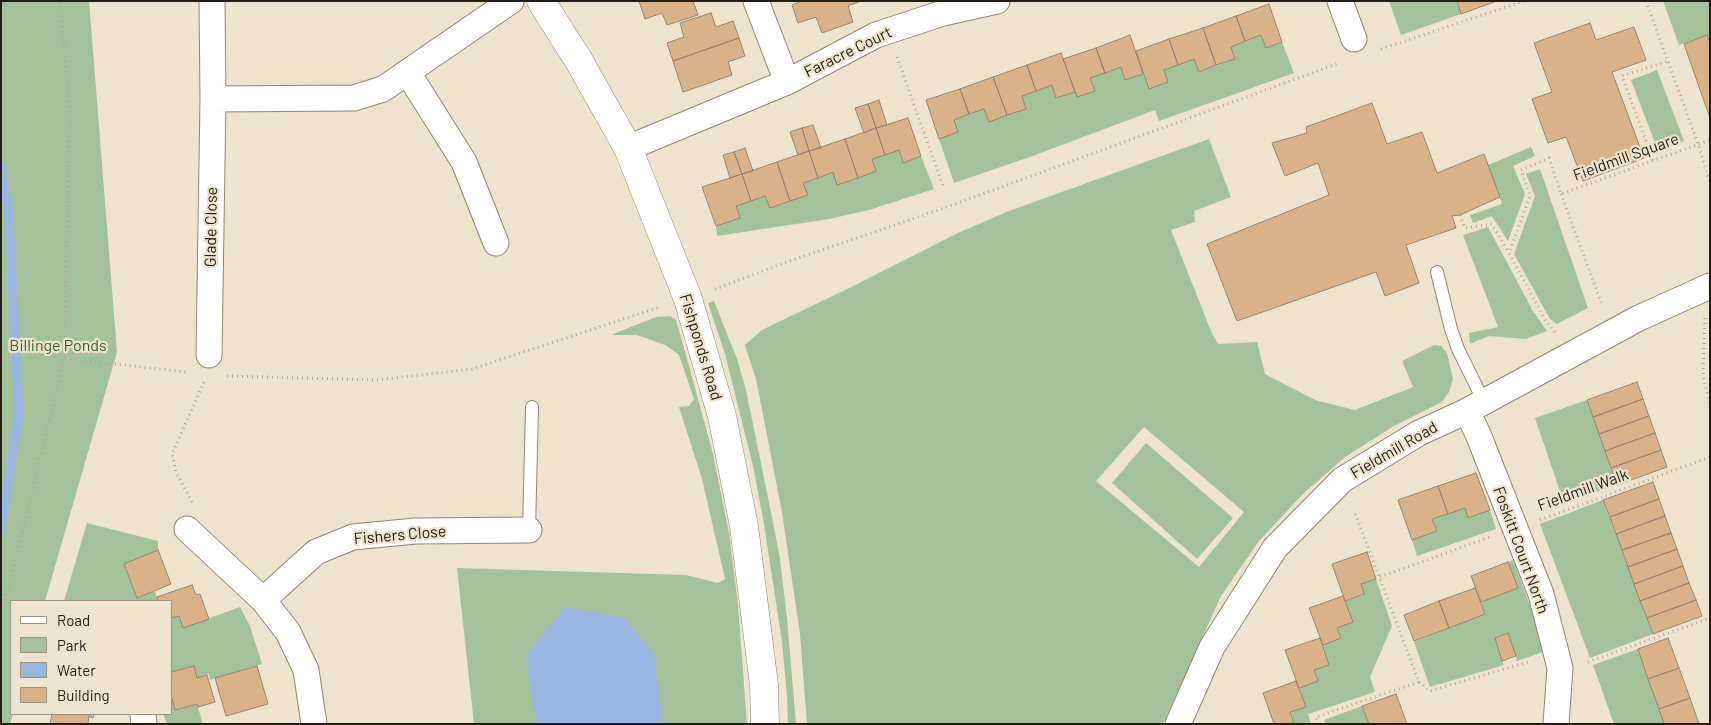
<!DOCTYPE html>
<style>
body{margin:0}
#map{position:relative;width:1711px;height:725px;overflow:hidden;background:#eee4cd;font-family:Barlow,sans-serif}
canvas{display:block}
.frame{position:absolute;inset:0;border:2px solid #211d15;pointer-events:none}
.legend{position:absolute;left:10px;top:600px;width:162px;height:115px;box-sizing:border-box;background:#eee4cd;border:1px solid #9c9483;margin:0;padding:6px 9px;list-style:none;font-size:15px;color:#211d15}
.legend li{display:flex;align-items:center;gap:10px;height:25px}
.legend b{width:25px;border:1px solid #9c9483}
</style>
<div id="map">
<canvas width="1711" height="725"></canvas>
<div class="frame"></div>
<ul class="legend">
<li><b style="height:6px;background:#fff"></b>Road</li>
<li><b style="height:14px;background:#a4c29a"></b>Park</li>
<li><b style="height:14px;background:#99b5e1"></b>Water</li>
<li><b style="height:14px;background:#dab28a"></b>Building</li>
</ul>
</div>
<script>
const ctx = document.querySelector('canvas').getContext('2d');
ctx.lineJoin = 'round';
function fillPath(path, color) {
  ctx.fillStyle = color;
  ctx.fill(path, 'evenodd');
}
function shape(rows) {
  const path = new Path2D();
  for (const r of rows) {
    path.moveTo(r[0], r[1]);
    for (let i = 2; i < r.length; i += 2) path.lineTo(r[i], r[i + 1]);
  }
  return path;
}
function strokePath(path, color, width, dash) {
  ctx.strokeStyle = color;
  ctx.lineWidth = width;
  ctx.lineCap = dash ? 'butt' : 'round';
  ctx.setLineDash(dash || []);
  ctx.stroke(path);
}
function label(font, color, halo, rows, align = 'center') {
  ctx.font = font + ' Barlow,sans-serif';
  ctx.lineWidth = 4.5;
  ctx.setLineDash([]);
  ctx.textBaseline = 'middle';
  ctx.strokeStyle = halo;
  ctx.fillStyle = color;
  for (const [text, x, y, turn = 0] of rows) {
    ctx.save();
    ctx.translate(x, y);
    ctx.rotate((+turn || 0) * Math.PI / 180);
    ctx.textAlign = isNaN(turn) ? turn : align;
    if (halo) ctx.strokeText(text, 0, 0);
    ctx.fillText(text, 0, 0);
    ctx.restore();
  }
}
const green = shape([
 [1,1,89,1,117,352,45,601,11,601,11,714,13,714,10,724,1,724],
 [1389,1,1457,1,1461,14,1401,35],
 [1663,1,1710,1,1710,43,1707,35,1679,45],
 [1261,35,1266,48,1282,42,1294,73,1159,121,1155,110,1027,158,954,183,939,139,954,120,984,109,989,122,1022,96,1052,85,1057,98,1075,92,1077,97,1095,91,1090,78,1121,67,1125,80,1143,74,1150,89,1168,82,1164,70,1194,59,1199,72,1235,59,1231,47],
 [1657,70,1684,141,1658,151,1631,80],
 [1209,139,1231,197,1194,211,1195,222,1171,230,1211,331,1218,344,1257,342,1265,374,1315,400,1355,410,1413,387,1402,361,1434,345,1441,346,1447,353,1453,379,1449,392,1442,402,1394,426,1345,457,1303,494,1259,541,1221,596,1163,724,807,724,800,634,782,512,756,379,745,345,762,330,849,288,960,232,1009,211],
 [1144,427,1244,512,1199,567,1096,481],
 [1531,147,1535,156,1513,166,1525,194,1508,241,1492,216,1473,223,1470,215,1502,204,1488,165],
 [899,150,904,162,921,156,934,189,869,210,829,219,717,236,716,226,739,218,736,206,765,196,770,208,807,195,803,183,833,172,838,185,876,171,872,159],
 [1540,169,1588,308,1557,324,1550,319,1514,254,1535,196,1526,174],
 [1488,227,1533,311,1547,331,1526,339,1489,336,1470,344,1469,333,1498,327,1463,235],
 [714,301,737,359,746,390,771,512,780,559,787,618,796,724,788,724,787,696,782,642,764,524,753,466,725,354,708,303],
 [670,316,676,320,689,366,713,454,729,533,738,605,747,724,474,724,457,568,686,575,718,583,725,579,702,479,679,407,689,406,694,399,679,355,665,345,637,335,611,335,656,317],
 [1587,400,1617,485,1564,503,1535,418],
 [1146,443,1233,518,1197,559,1112,483],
 [1603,500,1653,634,1590,658,1540,524],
 [1465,508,1468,518,1490,510,1496,529,1417,556,1412,540,1437,531,1432,519],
 [87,523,158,541,158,550,124,564,137,597,155,591,158,601,64,601],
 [1513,560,1540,632,1543,652,1517,661,1508,633,1495,638,1504,665,1430,687,1414,642,1485,614,1481,602,1517,588,1508,562],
 [1376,579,1392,626,1370,677,1375,692,1308,714,1311,724,1291,724,1294,722,1290,712,1306,707,1299,688,1318,681,1314,670,1329,665,1323,645,1341,638,1337,628,1352,622,1345,601,1364,595,1361,584],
 [240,607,250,626,262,664,210,680,209,674,197,678,194,666,171,672,171,618,179,616,183,628],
 [1638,649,1664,724,1614,724,1593,665],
 [171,695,197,704,203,724,167,724,163,714,171,714],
 [1362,706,1369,724,1326,724,1324,720]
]);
const water = shape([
 [565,607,625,618,654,654,663,724,536,724,526,656]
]);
const stream = shape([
 [1,167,9,214,19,414,1,532]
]);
const building = shape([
 [639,1,693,1,698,15,667,25,662,13,645,19,639,1],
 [802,1,861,1,848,6,853,22,822,33,816,17,798,23,792,5,802,1],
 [1457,1,1497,1,1461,14,1457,1],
 [1269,4,1282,42,1266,48,1261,35,1245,41,1236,16,1269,4],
 [711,13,716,27,733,21,739,38,673,61,667,43,684,37,680,23,711,13],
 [1236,16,1245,41,1231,47,1235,59,1216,65,1203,28,1236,16],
 [1590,23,1596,40,1634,27,1646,60,1612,72,1644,158,1583,181,1566,137,1548,143,1532,99,1552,92,1534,43,1590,23],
 [1203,28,1216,65,1199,72,1194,59,1178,65,1169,39,1203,28],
 [1130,35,1143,74,1125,80,1121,67,1105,73,1096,48,1130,35],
 [1707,35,1710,43,1710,118,1684,44,1707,35],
 [739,38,745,56,728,62,732,75,683,92,673,61,739,38],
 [1169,39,1178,65,1164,70,1168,82,1149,89,1136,51,1169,39],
 [1096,48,1105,73,1090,78,1095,91,1077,97,1063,59,1096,48],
 [1061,53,1075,92,1056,98,1052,85,1036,91,1027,65,1061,53],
 [1027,65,1036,91,1022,96,1026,109,1007,115,993,77,1027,65],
 [993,77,1007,115,989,122,984,109,969,114,960,89,993,77],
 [960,89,969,114,954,120,958,132,939,139,926,100,960,89],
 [879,100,887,125,876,128,868,104,879,100],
 [1372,103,1387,144,1422,132,1437,173,1484,154,1500,197,1460,215,1452,216,1456,228,1406,245,1419,283,1385,296,1376,272,1237,321,1207,244,1329,195,1318,163,1285,176,1272,143,1307,133,1306,127,1372,103],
 [868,104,876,128,864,133,855,108,868,104],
 [908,118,921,156,903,163,899,150,885,155,876,128,908,118],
 [813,125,821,148,809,151,802,128,813,125],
 [802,128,809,151,798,155,790,132,802,128],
 [876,128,885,155,872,159,876,171,858,178,845,139,876,128],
 [845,139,858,178,837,185,833,172,818,178,809,151,845,139],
 [745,148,753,171,742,174,734,152,745,148],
 [809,151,818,178,803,183,808,195,790,201,777,162,809,151],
 [734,152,742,174,730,178,723,155,734,152],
 [777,162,790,201,770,208,765,196,751,201,742,174,777,162],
 [742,174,751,201,736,206,740,218,716,226,702,187,742,174],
 [1637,382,1643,399,1593,417,1587,400,1637,382],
 [1643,399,1649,416,1599,434,1593,417,1643,399],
 [1649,416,1655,433,1605,451,1599,434,1649,416],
 [1655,433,1661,450,1611,468,1605,451,1655,433],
 [1661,450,1667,467,1617,485,1611,468,1661,450],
 [1476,473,1490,510,1468,518,1465,508,1448,514,1438,486,1476,473],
 [1653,482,1659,499,1610,517,1603,500,1653,482],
 [1438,486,1448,514,1432,519,1437,531,1412,540,1398,500,1438,486],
 [1659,499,1665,516,1616,534,1610,517,1659,499],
 [1665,516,1671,533,1622,550,1616,534,1665,516],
 [1671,533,1677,549,1628,567,1622,550,1671,533],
 [1677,549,1683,566,1634,584,1628,567,1677,549],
 [158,550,171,584,137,598,124,564,158,550],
 [1367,552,1376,579,1361,584,1364,594,1345,601,1332,564,1367,552],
 [1508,562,1518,588,1481,602,1471,576,1508,562],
 [1683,566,1689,583,1640,601,1634,584,1683,566],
 [1689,583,1696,600,1647,618,1640,601,1689,583],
 [192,585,196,595,200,594,209,619,183,628,179,616,171,618,171,601,158,601,157,597,192,585],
 [1475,588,1485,614,1449,628,1439,601,1475,588],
 [1343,596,1353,622,1337,628,1341,638,1323,645,1309,608,1343,596],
 [1696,600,1702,616,1653,634,1647,618,1696,600],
 [1439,601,1449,628,1414,641,1404,615,1439,601],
 [1508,633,1516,656,1502,661,1495,638,1508,633],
 [1320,638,1329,665,1314,670,1318,681,1299,688,1285,650,1320,638],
 [1668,638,1679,668,1648,679,1638,649,1668,638],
 [194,666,197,678,207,675,215,702,198,707,197,704,175,710,171,695,171,672,194,666],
 [257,666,268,704,226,716,215,678,257,666],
 [1679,668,1690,698,1659,709,1648,679,1679,668],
 [1296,681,1306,707,1290,712,1294,723,1274,724,1263,693,1296,681],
 [1396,694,1407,724,1369,724,1362,706,1396,694],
 [1690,698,1699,724,1664,724,1659,709,1690,698],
 [52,714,94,714,93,718,89,716,88,724,50,724,52,714]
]);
const path = shape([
 [1646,1,1698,144,1710,183],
 [1381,49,1524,1],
 [897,57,943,186],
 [1653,160,1622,76,1668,61],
 [1561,194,1602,305],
 [1460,215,1465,228,1492,224,1509,253],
 [715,289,787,262,947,207,1339,63],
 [1705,318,1703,375,1710,404],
 [1555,332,1545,320,1509,253,1530,196,1521,170,1549,158,1561,194,1710,140],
 [1,348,37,355,186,372],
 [227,376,377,380,472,369,660,307],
 [192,502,176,472,172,454,204,382],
 [1540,520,1710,457],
 [1380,577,1490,537],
 [1,609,8,592,64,359,70,115,60,1],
 [1588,662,1710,618],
 [1419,682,1430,691,1528,662],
 [1319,724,1316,717,1419,682,1355,513]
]);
const lane = shape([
 [1437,272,1451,329,1458,349,1484,402],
 [529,530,532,407]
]);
const street = shape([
 [212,1,213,99],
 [756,1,787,82],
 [1340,1,1354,39],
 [408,73,464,162,496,243],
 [628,148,787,82,876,35,943,13,997,1],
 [209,355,213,99,354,98,383,89,511,1],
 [1467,411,1478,434,1541,594,1560,668,1556,724],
 [187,529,263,600,288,632,306,670,314,724],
 [263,600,316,552,353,537,416,531,529,530],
 [143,714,144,724],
 [1178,724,1212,647,1275,548,1342,480,1419,433,1467,411,1639,318,1710,286]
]);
const secondary = shape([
 [541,1,579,61,628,148,688,299,722,416,744,526,764,685,765,724]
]);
const streetNames = [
 ["Faracre Court",848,52,-26],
 ["Fieldmill Square",1626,157,-20],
 ["Glade Close",211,227,-89],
 ["Fishponds Road",701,347,73],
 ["Fieldmill Road",1394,450,-30],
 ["Fieldmill Walk",1583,490,-20],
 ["Fishers Close",400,535,-5],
 ["Foskitt Court North",1521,550,70]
];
const parkNames = [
 ["Billinge Ponds",58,346]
];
fillPath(green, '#a4c29a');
fillPath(water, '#99b5e1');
strokePath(stream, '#99b5e1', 9);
fillPath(building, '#dab28a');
strokePath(building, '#958473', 1);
strokePath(lane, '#8f8671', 14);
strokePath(street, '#8f8671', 27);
strokePath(secondary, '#8f8671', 29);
strokePath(path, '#b0a895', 3, [1, 4]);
strokePath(lane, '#fff', 12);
strokePath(street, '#fff', 25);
strokePath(secondary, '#fff', 28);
label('16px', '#211d15', '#eee4cd', streetNames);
label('16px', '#376126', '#eee4cd', parkNames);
</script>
